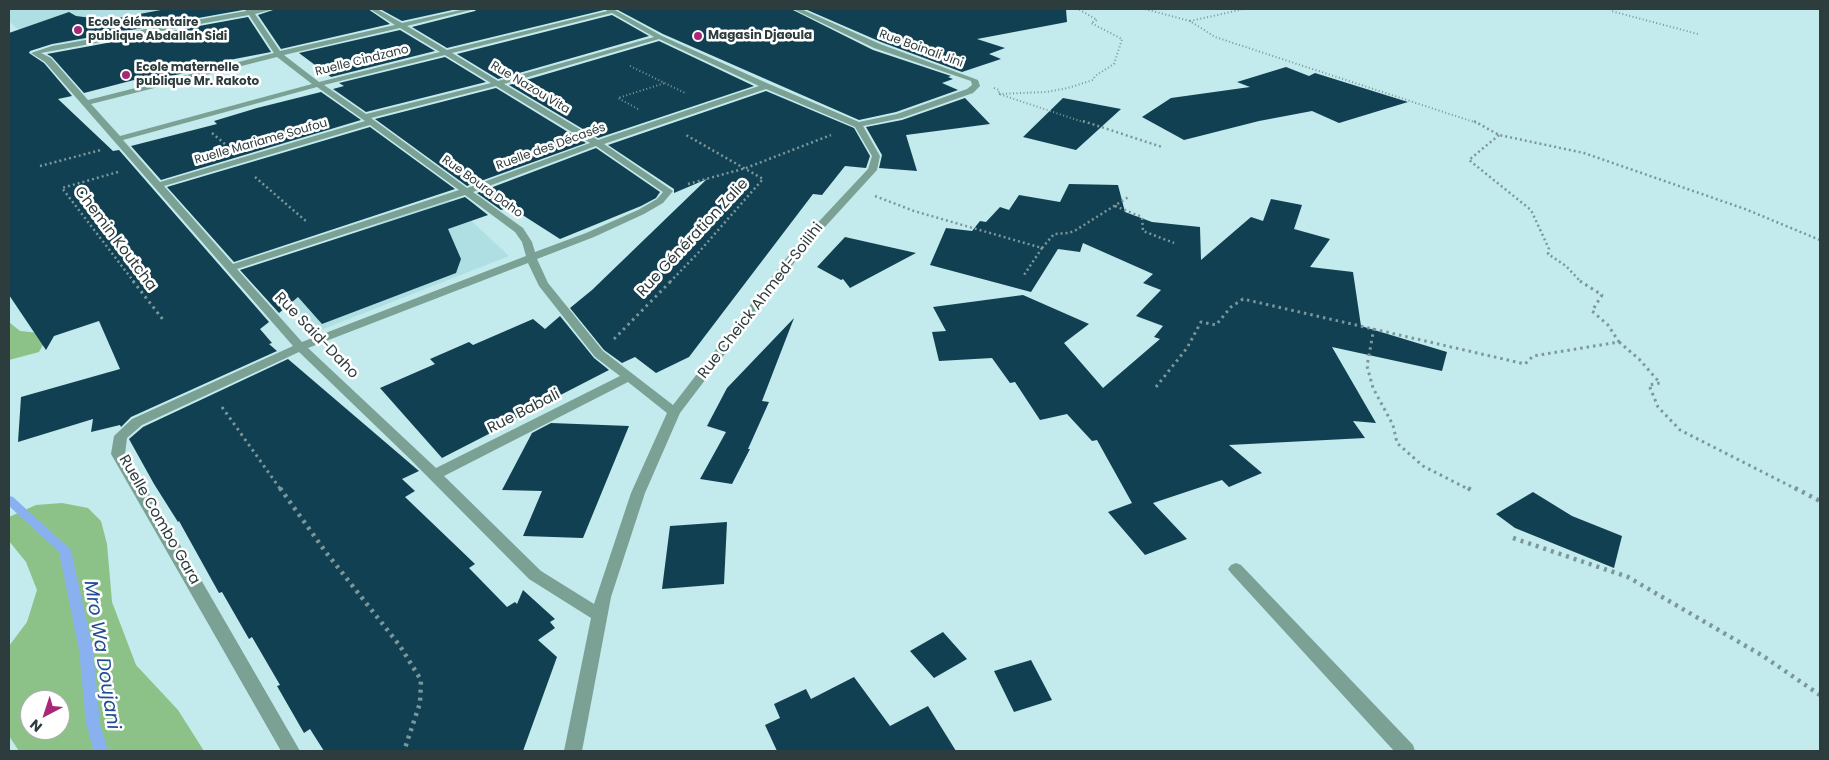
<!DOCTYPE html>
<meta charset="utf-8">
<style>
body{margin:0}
#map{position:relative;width:1829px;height:760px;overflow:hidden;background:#c3eaec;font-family:Poppins,sans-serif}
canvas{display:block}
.frame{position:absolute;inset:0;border:10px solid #2d3c3d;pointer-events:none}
.north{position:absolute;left:20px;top:690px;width:50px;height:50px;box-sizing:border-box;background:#fff;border:1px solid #abb1b1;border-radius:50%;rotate:220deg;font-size:14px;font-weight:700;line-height:20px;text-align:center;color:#2d3c3d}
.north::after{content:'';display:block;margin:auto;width:18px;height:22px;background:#a82877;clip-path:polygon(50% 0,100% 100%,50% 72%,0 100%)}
</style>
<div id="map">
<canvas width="1829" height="760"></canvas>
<div class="frame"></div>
<div class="north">N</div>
</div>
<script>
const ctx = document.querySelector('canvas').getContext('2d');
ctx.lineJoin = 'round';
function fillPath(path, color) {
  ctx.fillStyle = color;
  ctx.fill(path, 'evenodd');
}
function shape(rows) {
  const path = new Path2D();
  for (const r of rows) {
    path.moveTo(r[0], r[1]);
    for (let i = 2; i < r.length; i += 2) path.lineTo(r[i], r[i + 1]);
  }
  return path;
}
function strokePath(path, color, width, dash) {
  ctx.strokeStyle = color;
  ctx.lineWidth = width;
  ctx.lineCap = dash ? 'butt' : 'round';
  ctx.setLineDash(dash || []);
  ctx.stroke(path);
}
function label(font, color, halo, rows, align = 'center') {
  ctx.font = font + ' Poppins,sans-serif';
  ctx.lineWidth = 5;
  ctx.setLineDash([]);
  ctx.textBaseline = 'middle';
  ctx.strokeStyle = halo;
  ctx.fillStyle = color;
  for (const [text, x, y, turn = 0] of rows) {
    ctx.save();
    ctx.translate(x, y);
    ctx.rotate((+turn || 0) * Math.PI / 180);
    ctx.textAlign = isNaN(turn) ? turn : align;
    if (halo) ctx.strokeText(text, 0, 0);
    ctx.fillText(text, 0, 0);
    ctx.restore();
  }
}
const built = shape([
 [9,9,234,9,236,10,166,25,50,45,25,43,22,33,9,21],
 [448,199,509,256,313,333,249,270]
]);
const forest = shape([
 [9,322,20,331,49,334,39,352,9,360],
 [62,503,88,508,101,521,107,544,112,602,136,665,178,710,204,751,19,751,9,736,9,646,27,622,37,590,26,562,9,541,9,517,36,505],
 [30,700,60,700,60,730,30,730]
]);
const stream = shape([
 [9,496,13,497,71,550,93,650,100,724,108,751,94,751,86,724,79,650,59,552,9,506,9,496]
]);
const building = shape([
 [166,9,243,10,52,44,30,51,29,53,44,63,72,96,58,99,113,151,119,150,269,322,260,329,272,343,269,344,277,351,131,417,121,427,120,425,91,432,93,419,18,442,21,397,120,369,99,321,54,336,46,350,9,295,9,33,69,12,76,16,108,20],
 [276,9,368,9,390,24,281,49,258,15],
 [380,9,457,9,402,21],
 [477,9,604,9,604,10,447,48,412,27,475,11],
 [616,9,791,9,873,50,951,76,948,77,953,79,942,83,958,90,896,112,859,120,663,34],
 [805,9,1066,9,1067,22,977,39,1005,48,989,54,1001,59,962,72,881,42],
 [612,15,649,36,498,79,457,54],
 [248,17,271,52,224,61,226,63,138,84,134,80,84,93,52,57,47,54],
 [400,30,435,51,331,77,299,53],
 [659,41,754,86,598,138,509,85],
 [445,57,486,82,366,112,333,89,344,86,339,83],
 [1286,67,1309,76,1315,73,1408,102,1339,123,1312,111,1259,121,1184,140,1142,117,1171,98,1250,87,1237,82],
 [496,88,586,143,467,186,375,119],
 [766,91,854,128,870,156,866,168,845,166,822,195,813,194,689,357,656,373,635,357,622,363,604,350,570,308,592,290,707,179,674,193,674,189,608,145],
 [321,92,361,120,161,180,131,146,217,124,214,121,257,108],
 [965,98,990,124,906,135,917,171,879,168,882,155,866,127,902,120],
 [1063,98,1121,109,1076,150,1023,137],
 [370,127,455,189,234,262,167,187],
 [596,148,660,192,656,198,641,206,560,239,510,207,501,210,477,193],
 [1069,184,1118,185,1125,212,1152,222,1200,227,1201,260,1251,217,1263,221,1271,199,1302,205,1294,229,1330,239,1310,267,1353,272,1361,326,1447,352,1442,371,1332,347,1376,423,1353,421,1365,438,1229,445,1262,473,1229,487,1222,480,1153,503,1187,539,1145,555,1108,512,1132,503,1097,440,1092,441,1067,414,1040,420,1015,382,1010,383,992,358,939,361,932,332,946,331,933,307,1023,295,1089,324,1064,343,1103,388,1160,339,1154,337,1163,326,1136,316,1161,290,1143,283,1153,274,1083,243,1080,252,1058,249,1031,292,930,265,946,228,972,231,980,221,986,222,1000,207,1009,210,1019,195,1060,202],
 [465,197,488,215,448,229,461,259,456,273,322,324,298,297,279,313,240,270],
 [845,237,916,253,850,288,843,279,841,280,817,267],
 [560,316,594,358,609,370,508,422,512,422,442,458,380,388,435,364,430,359,469,342,473,345,533,319,545,329],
 [794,318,762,401,769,402,748,449,750,449,732,484,700,479,726,432,707,426,727,388],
 [288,359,419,471,402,479,415,491,405,497,475,564,469,568,507,607,515,602,517,604,523,590,555,619,550,622,555,628,538,640,557,657,523,751,324,751,310,729,304,733,277,686,280,685,252,637,249,639,222,592,219,593,179,521,178,522,154,484,129,439,143,427],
 [551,423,629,426,583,538,523,536,542,491,502,490,532,433],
 [1533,492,1572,516,1622,536,1614,568,1515,528,1496,514],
 [727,522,724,584,662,589,670,526],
 [943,632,967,659,934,678,910,651],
 [1031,660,1052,700,1014,712,994,671],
 [854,677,890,726,928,706,956,751,777,751,765,725,780,718,774,704,806,689,811,699]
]);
const pathFar3 = shape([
 [1145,9,1190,21,1215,37,1477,123],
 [1610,9,1611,11,1698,34],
 [1190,21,1244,9],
 [630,66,685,93],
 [994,88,999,90,999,94,1086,123],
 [999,94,1046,92,1068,88,1093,80,1095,76,1114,64,1122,39,1091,23,1097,20,1078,9],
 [638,109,618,98,665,83]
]);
const pathFar2 = shape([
 [1083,121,1162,147],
 [1474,121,1499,135,1584,153,1745,209,1820,240],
 [212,133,226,145],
 [1499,135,1469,160,1531,210,1549,249,1548,254,1566,266,1581,282],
 [40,166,101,150],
 [118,172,62,188,134,282],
 [255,177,307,222],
 [688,184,746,168,831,135],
 [875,196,914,211,1042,248,1024,275],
 [1115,206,1142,217,1143,231,1174,243],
 [1042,248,1054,234,1069,233,1076,230,1130,196],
 [670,282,698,253,763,179,686,135]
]);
const pathFar1 = shape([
 [133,281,164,321],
 [1374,328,1367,366,1373,388,1393,425,1397,443,1423,466,1470,490],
 [614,339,671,281],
 [1619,342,1639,359,1660,383,1649,385,1658,407,1680,430,1798,490],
 [1156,387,1187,348,1201,322,1216,325,1231,307,1243,299,1525,364,1533,356,1619,342,1608,325,1592,311,1602,295,1580,281],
 [222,407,281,490]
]);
const path = shape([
 [280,488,325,551,400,646,421,680,420,703,404,751],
 [1468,488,1471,490],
 [1795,488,1820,501],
 [1513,538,1628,577,1763,656,1820,695]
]);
const minor = shape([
 [245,9,252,10,274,9,255,14,280,51,395,25,370,9,377,9,402,23,465,9,475,9,407,26,447,50,607,11,606,9,613,9,662,36,769,84,859,122,897,114,967,89,972,85,971,81,874,48,793,9,801,9,880,44,978,80,980,86,973,93,902,118,863,126,880,156,877,170,803,251,680,413,645,493,611,597,582,751,564,751,591,618,529,579,410,459,299,352,142,425,127,438,125,454,200,578,300,751,281,751,111,454,114,436,132,419,293,346,45,62,31,53,52,46,246,11,245,9],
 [612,13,654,37,498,81,452,53,612,13],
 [249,15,274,53,88,100,51,58,41,53,249,15],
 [400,28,440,52,319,82,284,55,400,28],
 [659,39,759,86,598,140,504,84,659,39],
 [445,55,491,83,366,114,324,85,445,55],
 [277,57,312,84,120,136,91,104,277,57],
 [496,86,590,143,467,188,371,118,496,86],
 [317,87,365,121,160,182,123,140,317,87],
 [766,89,855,127,872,156,868,169,795,247,673,405,603,351,548,283,537,259,594,237,644,214,663,203,673,191,604,144,766,89],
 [370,125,459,190,233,264,164,186,370,125],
 [596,146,663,192,657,199,638,210,586,233,535,252,532,242,523,228,473,192,596,146],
 [465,195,515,232,522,242,526,256,302,342,237,269,465,195],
 [528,263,539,286,595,357,620,376,436,468,308,348,528,263],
 [628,382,667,413,631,493,594,604,541,571,444,476,628,382],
 [1236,563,1241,565,1413,745,1415,751,1394,751,1231,573,1228,569,1231,565,1236,563]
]);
const markers = [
 [78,30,5,"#a82877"],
 [698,36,5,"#a82877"],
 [126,75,5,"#a82877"]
];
const farPoinames = [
 ["Ecole élémentaire",88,23],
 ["publique Abdallah Sidi",88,37],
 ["Magasin Djaoula",708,36],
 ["Ecole maternelle",136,68],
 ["publique Mr. Rakoto",136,82]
];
const farStreetnames = [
 ["Rue Boinali Jini",921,49,20],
 ["Ruelle Cindzano",362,61,-14],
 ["Rue Nazou Vita",530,88,31],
 ["Ruelle Mariame Soufou",261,142,-16],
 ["Ruelle des Décasés",551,147,-20],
 ["Rue Boura Daho",482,187,36]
];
const streetNames = [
 ["Rue Génération Zalie",693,238,-47],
 ["Chemin Koutcha",115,239,53],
 ["Rue Cheick Ahmed-Soilihi",761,301,-52],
 ["Rue Said-Daho",316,336,46],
 ["Rue Babali",524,412,-27],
 ["Ruelle Combo Gara",159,520,60]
];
const nearWaternames = [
 ["Mro Wa Doujani",101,655,81]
];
fillPath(built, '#afdfe2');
fillPath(forest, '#8cc287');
fillPath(stream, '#8ab1ef');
fillPath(building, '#114053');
strokePath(pathFar3, '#7c9799', 2, [1, 2.5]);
strokePath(pathFar2, '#7c9799', 2.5, [2, 3]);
strokePath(pathFar1, '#7c9799', 3, [2.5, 4]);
strokePath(path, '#7c9799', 4.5, [3, 5]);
fillPath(minor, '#7ba094');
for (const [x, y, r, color] of markers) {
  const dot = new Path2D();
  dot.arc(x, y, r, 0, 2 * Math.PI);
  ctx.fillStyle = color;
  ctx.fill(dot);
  strokePath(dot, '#fff', 2);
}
label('bold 12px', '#2d3c3d', '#fff', farPoinames, 'left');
label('12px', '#2d3c3d', '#fff', farStreetnames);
label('15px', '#2d3c3d', '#fff', streetNames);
label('italic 19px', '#1f4c94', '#fff', nearWaternames);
</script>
